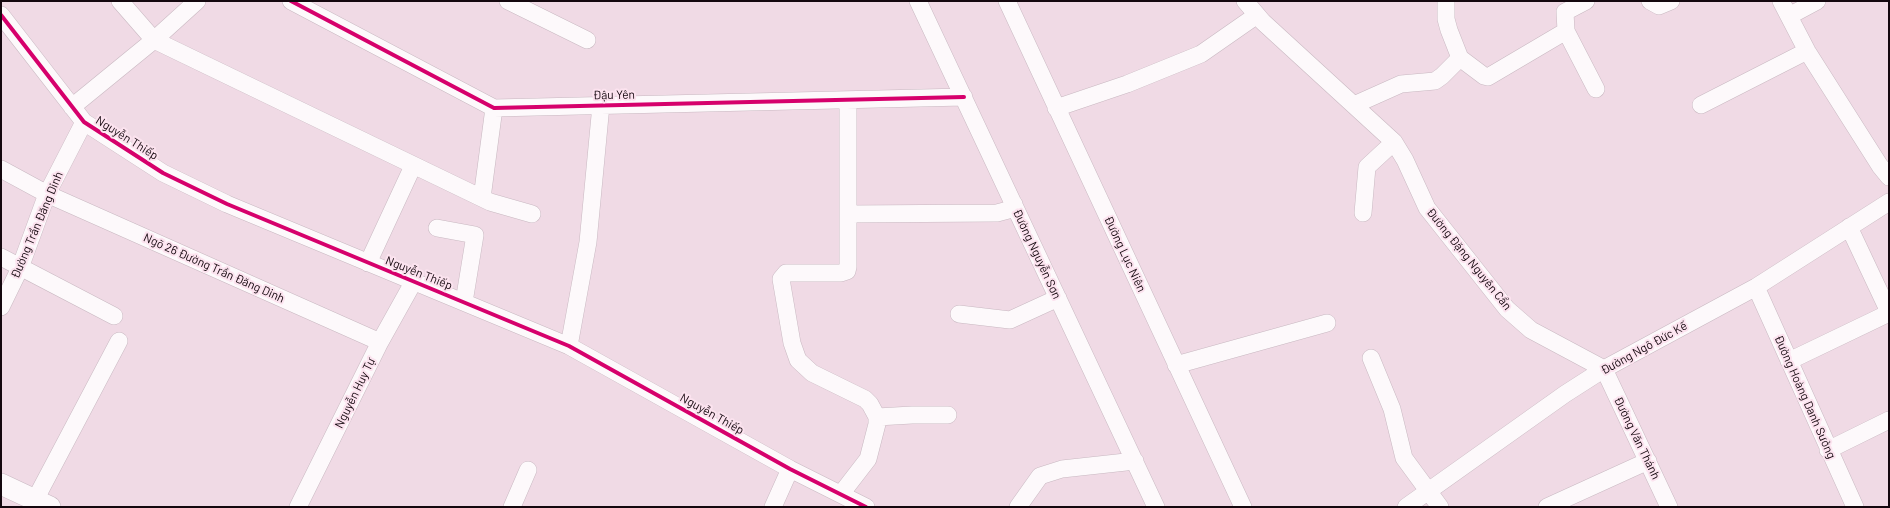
<!DOCTYPE html>
<meta charset="utf-8">
<style>
body{margin:0}
#map{position:relative;width:1890px;height:508px;overflow:hidden;background:#f0dae5;font-family:Barlow,sans-serif}
canvas{display:block}
.frame{position:absolute;inset:0;border:2px solid #14070e;pointer-events:none}
</style>
<div id="map">
<canvas width="1890" height="508"></canvas>
<div class="frame"></div>
</div>
<script>
const ctx = document.querySelector('canvas').getContext('2d');
ctx.lineJoin = 'round';
function shape(rows) {
  const path = new Path2D();
  for (const r of rows) {
    path.moveTo(r[0], r[1]);
    for (let i = 2; i < r.length; i += 2) path.lineTo(r[i], r[i + 1]);
  }
  return path;
}
function strokePath(path, color, width, dash) {
  ctx.strokeStyle = color;
  ctx.lineWidth = width;
  ctx.lineCap = dash ? 'butt' : 'round';
  ctx.setLineDash(dash || []);
  ctx.stroke(path);
}
function label(font, color, halo, rows, align = 'center') {
  ctx.font = font + ' Barlow,sans-serif';
  ctx.lineWidth = 4;
  ctx.setLineDash([]);
  ctx.textBaseline = 'middle';
  ctx.strokeStyle = halo;
  ctx.fillStyle = color;
  for (const [text, x, y, turn = 0] of rows) {
    ctx.save();
    ctx.translate(x, y);
    ctx.rotate((+turn || 0) * Math.PI / 180);
    ctx.textAlign = isNaN(turn) ? turn : align;
    if (halo) ctx.strokeText(text, 0, 0);
    ctx.fillText(text, 0, 0);
    ctx.restore();
  }
}
const minor = shape([
 [120,1,154,40,490,202,532,214],
 [291,1,494,108,964,97],
 [508,1,587,40],
 [918,1,1156,507],
 [1007,1,1243,507],
 [1245,1,1263,22,1394,142,1405,160,1427,208,1507,309,1531,330,1604,369,1669,507],
 [1446,1,1446,19,1449,30,1460,58,1484,76,1488,77,1566,31,1565,12,1586,1],
 [1650,1,1659,6,1671,1],
 [1781,1,1807,51,1880,166,1889,177],
 [1,15,84,122,163,173,227,204,569,346,790,469,866,507],
 [1789,16,1817,1],
 [1566,31,1596,89],
 [1354,105,1401,84,1435,81,1442,76,1460,58],
 [1701,105,1807,51],
 [72,107,154,40,197,1],
 [1056,108,1127,84,1201,54,1257,15],
 [1,169,47,194,380,342],
 [482,198,494,108],
 [1363,213,1367,167,1394,142],
 [849,214,997,213,1012,209,1014,204],
 [1849,227,1889,312],
 [437,228,475,235,464,302],
 [1,257,114,316],
 [368,263,413,166],
 [1756,287,1855,507],
 [1,307,20,268,47,194,84,122],
 [959,314,1010,320,1058,298],
 [569,346,588,242,601,105],
 [1371,358,1392,409,1404,458,1440,507],
 [1789,361,1889,313],
 [1176,365,1327,323],
 [877,417,912,415,948,415],
 [1828,450,1889,420],
 [841,494,868,459,877,424,877,417,870,404,865,399,812,373,798,360,792,343,781,279,786,273,841,273,847,271,848,267,848,100],
 [35,500,119,341],
 [298,507,380,342,414,281],
 [512,507,528,470],
 [773,507,790,469],
 [1018,507,1040,476,1062,469,1135,461],
 [1406,507,1565,394,1604,369,1756,287,1889,202],
 [1547,507,1648,461]
]);
const major = shape([
 [1,484,50,507]
]);
const cycleway = shape([
 [291,1,494,108,964,97],
 [1,15,84,122,163,173,227,204,569,346,790,469,866,507]
]);
const streetNames = [
 ["Đậu Yên",614,95,-1],
 ["Nguyễn Thiếp",127,138,32],
 ["Đường Trần Đăng Dinh",37,225,-67],
 ["Đường Nguyễn Sơn",1037,254,65],
 ["Đường Lục Niên",1125,254,65],
 ["Đường Đặng Nguyên Cẩn",1469,259,51],
 ["Ngõ 26 Đường Trần Đăng Dinh",214,268,24],
 ["Nguyễn Thiếp",419,273,22],
 ["Đường Ngô Đức Kế",1644,348,-29],
 ["Nguyễn Huy Tự",355,393,-64],
 ["Đường Hoàng Danh Sưởng",1805,397,66],
 ["Nguyễn Thiếp",712,414,29],
 ["Đường Văn Thánh",1637,438,64]
];
strokePath(minor, '#c8b8c1', 18);
strokePath(major, '#c8b8c1', 22);
strokePath(minor, '#fdf9fb', 17);
strokePath(major, '#fdf9fb', 21);
strokePath(cycleway, '#d6006c', 4);
label('12px', '#14070e', '#fce3ef', streetNames);
</script>
